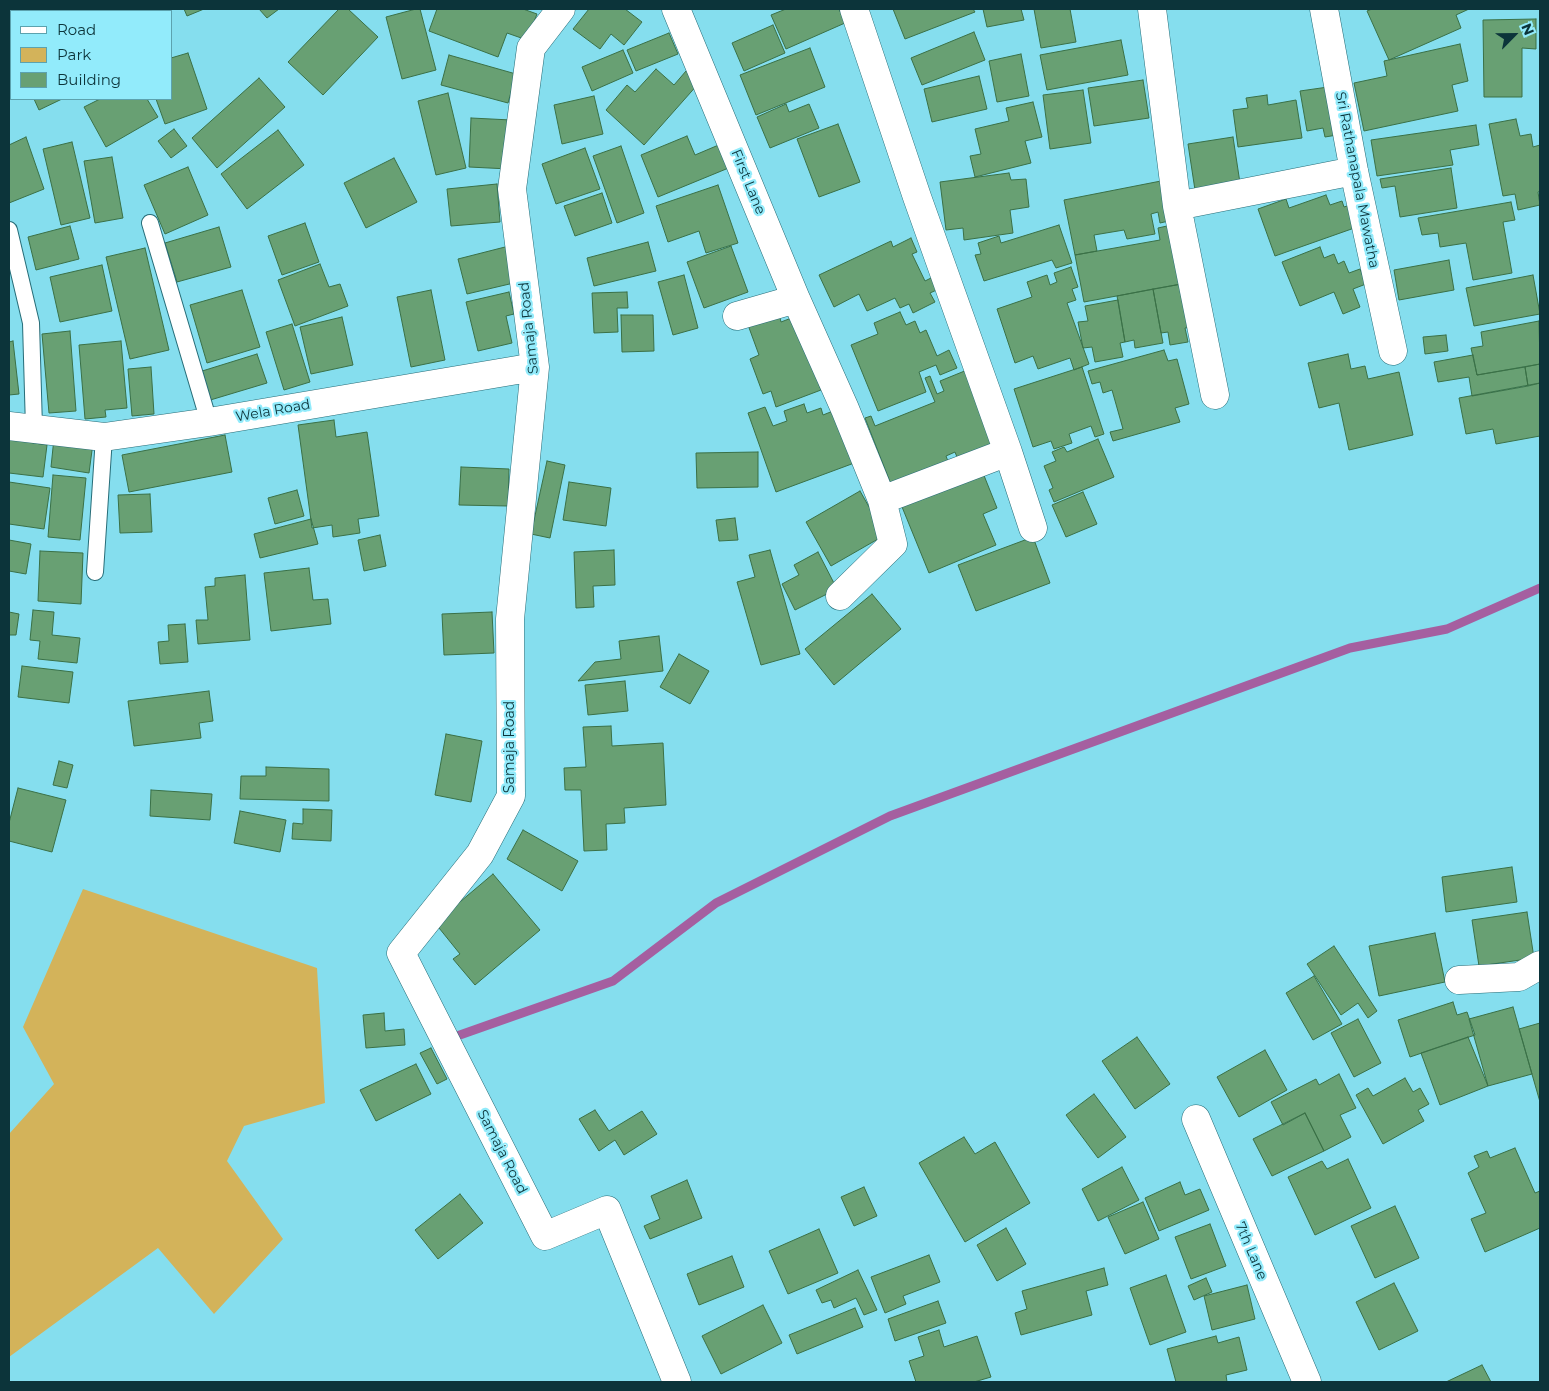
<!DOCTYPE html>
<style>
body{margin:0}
#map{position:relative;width:1549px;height:1391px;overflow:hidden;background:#85deee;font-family:Montserrat,sans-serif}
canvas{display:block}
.frame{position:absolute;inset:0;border:10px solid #0c343a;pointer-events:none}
.legend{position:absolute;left:10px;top:10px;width:162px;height:90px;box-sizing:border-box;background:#92ebfb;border:1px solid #5ca2ae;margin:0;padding:6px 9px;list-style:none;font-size:15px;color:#0c343a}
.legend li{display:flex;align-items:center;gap:10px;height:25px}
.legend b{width:25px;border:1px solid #5ca2ae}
.north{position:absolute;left:1489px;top:10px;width:50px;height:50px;-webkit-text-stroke:4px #92ebfb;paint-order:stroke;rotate:67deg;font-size:14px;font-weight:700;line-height:20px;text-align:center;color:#0c343a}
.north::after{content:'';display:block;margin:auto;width:18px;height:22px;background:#0c343a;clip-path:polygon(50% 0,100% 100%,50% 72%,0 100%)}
</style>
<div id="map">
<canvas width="1549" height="1391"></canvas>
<div class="frame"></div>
<ul class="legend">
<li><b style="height:6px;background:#fff"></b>Road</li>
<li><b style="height:14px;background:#d3b35a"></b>Park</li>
<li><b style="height:14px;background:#68a073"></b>Building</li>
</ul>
<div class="north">N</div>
</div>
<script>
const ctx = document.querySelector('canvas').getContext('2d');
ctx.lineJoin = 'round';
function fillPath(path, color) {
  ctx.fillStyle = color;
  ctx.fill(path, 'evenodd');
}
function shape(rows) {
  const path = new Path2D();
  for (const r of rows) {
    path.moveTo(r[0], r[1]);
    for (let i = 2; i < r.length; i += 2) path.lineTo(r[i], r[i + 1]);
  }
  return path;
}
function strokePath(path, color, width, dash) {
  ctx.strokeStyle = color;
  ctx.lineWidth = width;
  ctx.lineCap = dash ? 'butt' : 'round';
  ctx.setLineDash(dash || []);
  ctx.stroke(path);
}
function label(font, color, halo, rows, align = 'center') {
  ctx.font = font + ' Montserrat,sans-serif';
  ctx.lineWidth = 4.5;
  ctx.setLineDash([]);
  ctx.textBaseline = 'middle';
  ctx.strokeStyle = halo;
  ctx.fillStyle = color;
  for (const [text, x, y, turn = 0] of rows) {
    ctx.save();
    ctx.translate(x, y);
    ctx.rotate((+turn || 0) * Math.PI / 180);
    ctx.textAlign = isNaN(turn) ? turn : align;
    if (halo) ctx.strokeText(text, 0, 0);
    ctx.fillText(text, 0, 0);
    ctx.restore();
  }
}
const green = shape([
 [83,889,317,968,325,1103,244,1126,227,1161,283,1239,214,1314,158,1248,9,1357,9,1134,54,1084,23,1027]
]);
const stream = shape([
 [457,1036,613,981,716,903,890,816,1350,648,1447,629,1540,588]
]);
const building = shape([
 [68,9,124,9,125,11,69,11,68,9],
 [138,9,165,9,166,11,139,11,138,9],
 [184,9,204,9,187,16,184,9],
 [259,9,279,9,267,18,259,9],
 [339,9,348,9,378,37,323,95,288,62,339,9],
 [416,9,420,9,436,70,402,79,386,17,416,9],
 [437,9,523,9,537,14,527,40,507,33,498,57,429,31,437,9],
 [589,9,625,9,642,22,624,45,611,34,600,49,573,29,589,9],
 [786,9,839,9,845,23,786,49,771,15,786,9],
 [893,9,973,9,975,12,905,39,893,9],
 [983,9,1021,9,1024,20,987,27,983,9],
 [1034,9,1070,9,1076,42,1041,48,1034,9],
 [1372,9,1469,9,1456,15,1461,28,1389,60,1367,11,1372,9],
 [1536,19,1536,49,1522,48,1522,97,1484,97,1483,20,1536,19],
 [773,25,785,53,744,71,732,43,773,25],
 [11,26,11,75,9,71,9,27,11,26],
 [974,32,985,60,922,85,911,58,974,32],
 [669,33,678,54,636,71,627,50,669,33],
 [1121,40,1128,75,1047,90,1040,55,1121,40],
 [1460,44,1468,81,1452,85,1458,111,1364,131,1354,83,1387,76,1384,61,1460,44],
 [810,48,825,87,756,115,740,75,810,48],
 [623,50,633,73,592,91,582,67,623,50],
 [188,53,207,109,165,124,156,99,171,99,171,58,188,53],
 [1021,54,1029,96,997,102,989,61,1021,54],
 [449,55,516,74,508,103,441,85,449,55],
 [656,69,674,85,686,71,699,83,644,145,606,110,627,85,635,92,656,69],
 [979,76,987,109,932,122,924,89,979,76],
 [259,78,285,107,217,168,192,138,259,78],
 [1143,80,1149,118,1094,126,1088,88,1143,80],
 [1335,86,1343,134,1325,137,1323,128,1307,131,1300,91,1335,86],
 [1083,90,1091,143,1050,149,1043,95,1083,90],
 [448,93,466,168,436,175,418,101,448,93],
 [1267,95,1268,105,1296,100,1302,138,1238,147,1233,110,1248,108,1246,98,1267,95],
 [594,96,603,134,562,144,554,105,594,96],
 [34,99,62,99,39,110,34,99],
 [100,99,147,99,158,117,106,147,84,107,100,99],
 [1033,102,1042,137,1025,141,1031,163,975,177,970,156,981,154,975,129,1009,121,1006,108,1033,102],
 [786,104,789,112,809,104,819,128,770,148,757,117,786,104],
 [471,118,511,120,509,169,469,167,471,118],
 [1516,119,1520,136,1531,134,1533,147,1540,145,1540,191,1538,192,1540,205,1518,210,1515,194,1503,196,1489,124,1516,119],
 [838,124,860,182,819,197,797,139,838,124],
 [1476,125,1479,145,1450,150,1453,165,1377,176,1371,140,1476,125],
 [174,129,187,146,171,158,158,141,174,129],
 [278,130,304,165,247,209,221,174,278,130],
 [687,136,695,155,721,144,731,167,658,197,641,155,687,136],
 [26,137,44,189,9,203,9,145,26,137],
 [1233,137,1240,183,1195,190,1188,144,1233,137],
 [72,142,90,218,61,225,43,149,72,142],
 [621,146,644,213,617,223,593,156,621,146],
 [585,148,600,189,556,204,542,164,585,148],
 [112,157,123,218,95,223,84,161,112,157],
 [394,158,417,202,366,228,344,183,394,158],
 [188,167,208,215,165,234,144,185,188,167],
 [1451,168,1457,208,1400,217,1395,186,1382,188,1380,179,1451,168],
 [1009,173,1011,180,1026,179,1029,207,1010,210,1013,233,964,240,963,228,946,230,940,182,1009,173],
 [1166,180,1173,220,1160,223,1158,212,1151,214,1155,234,1127,239,1124,230,1094,235,1097,251,1075,255,1064,200,1166,180],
 [497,184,500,222,451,226,447,189,497,184],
 [718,185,738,243,706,253,699,231,668,242,656,206,718,185],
 [602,193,612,223,575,236,564,206,602,193],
 [1326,195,1330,205,1342,201,1344,207,1353,204,1360,226,1275,256,1258,209,1286,199,1289,208,1326,195],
 [1511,202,1515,220,1503,222,1512,273,1473,280,1466,243,1440,247,1438,233,1422,235,1418,218,1511,202],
 [305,223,319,262,282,275,268,236,305,223],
 [1176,224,1187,283,1084,302,1075,255,1160,240,1158,228,1176,224],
 [1059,225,1072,263,1056,268,1052,260,984,281,975,255,981,254,978,243,999,236,1001,243,1059,225],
 [70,226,79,259,36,270,28,237,70,226],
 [219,227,231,267,177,282,165,243,219,227],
 [911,238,917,252,912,254,925,281,935,276,941,288,930,293,935,302,913,313,909,304,900,308,895,298,867,311,859,294,834,307,819,275,891,241,893,247,911,238],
 [648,242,656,271,594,286,587,258,648,242],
 [509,246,518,282,467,294,458,259,509,246],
 [731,246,748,292,704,308,687,262,731,246],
 [1320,247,1324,258,1334,254,1338,264,1344,261,1349,273,1360,269,1366,284,1353,289,1360,307,1343,314,1334,292,1300,306,1282,262,1320,247],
 [145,248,169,350,130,359,106,257,145,248],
 [1449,260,1454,290,1399,300,1394,270,1449,260],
 [320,264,329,287,340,284,348,306,295,326,278,280,320,264],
 [102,265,112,311,60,322,50,277,102,265],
 [1071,267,1078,287,1072,289,1076,300,1067,303,1089,364,1074,370,1070,358,1038,369,1033,356,1015,363,997,309,1032,297,1027,282,1047,275,1050,285,1057,282,1054,273,1071,267],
 [684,275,698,328,673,335,658,282,684,275],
 [1533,275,1540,314,1474,326,1466,288,1533,275],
 [1187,283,1195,327,1185,328,1188,342,1170,345,1168,332,1161,333,1153,289,1187,283],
 [1153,289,1163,343,1135,348,1134,340,1125,342,1117,296,1153,289],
 [242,290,260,347,207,363,190,305,242,290],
 [431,290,445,360,411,367,397,297,431,290],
 [509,292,514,314,506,316,512,343,478,351,466,302,509,292],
 [627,292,628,308,617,308,618,332,594,333,592,293,627,292],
 [1118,300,1125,342,1120,343,1123,357,1095,362,1092,347,1083,348,1078,322,1088,321,1085,306,1118,300],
 [900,312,906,325,915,321,920,333,926,330,937,356,949,350,957,368,940,375,936,365,919,372,926,392,878,411,851,345,878,334,874,323,900,312],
 [779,314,781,322,794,317,821,390,776,407,771,391,763,394,750,359,759,355,748,325,779,314],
 [621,315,653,315,654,351,622,352,621,315],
 [342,317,353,365,311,374,300,327,342,317],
 [1539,321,1540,364,1477,375,1471,348,1483,346,1481,332,1539,321],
 [292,324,310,382,284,390,266,332,292,324],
 [70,331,76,411,49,413,42,334,70,331],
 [1446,335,1448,351,1425,354,1423,337,1446,335],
 [13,341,19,394,9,395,9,342,13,341],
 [121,341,127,408,105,410,106,417,85,419,79,345,121,341],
 [1164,350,1168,361,1177,359,1189,404,1175,408,1180,422,1113,441,1110,432,1123,429,1112,390,1103,393,1100,382,1092,384,1088,371,1164,350],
 [257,354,267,383,207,401,199,372,257,354],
 [1348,354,1351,369,1365,366,1368,379,1399,372,1413,435,1349,450,1339,403,1319,408,1308,363,1348,354],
 [1473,355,1477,375,1525,367,1528,386,1472,396,1469,377,1438,382,1434,362,1473,355],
 [1540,364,1540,383,1528,386,1525,367,1540,364],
 [151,367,154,414,132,416,128,369,151,367],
 [1082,367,1104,434,1095,437,1091,426,1069,434,1072,443,1054,449,1051,441,1033,447,1014,389,1082,367],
 [972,368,1003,444,959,462,955,452,946,456,949,464,892,487,865,418,871,416,875,426,935,402,925,378,930,376,937,394,944,391,940,381,972,368],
 [1540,383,1540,436,1496,444,1493,429,1466,434,1459,398,1540,383],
 [804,404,807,413,821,408,823,415,838,409,857,462,776,492,748,413,765,407,773,426,787,421,784,411,804,404],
 [334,420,336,437,367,432,379,516,358,519,360,533,333,537,332,525,312,528,298,425,334,420],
 [225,435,232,472,129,492,122,455,225,435],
 [54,438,93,443,89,473,51,467,54,438],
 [9,439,47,445,43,477,9,473,9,439],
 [1098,439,1114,477,1054,502,1049,490,1053,488,1044,466,1056,461,1052,452,1064,447,1067,452,1098,439],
 [758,452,758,487,697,488,696,453,758,452],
 [547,461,565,465,550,538,531,534,547,461],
 [461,467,509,469,508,506,459,505,461,467],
 [981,468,997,508,983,514,996,545,929,573,900,502,981,468],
 [53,475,86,478,80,540,48,537,53,475],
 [9,482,50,488,44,529,9,524,9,482],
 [569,482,611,488,606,526,563,520,569,482],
 [297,490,304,516,275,524,268,498,297,490],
 [860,491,885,535,831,566,806,522,860,491],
 [1083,492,1097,524,1066,537,1052,505,1083,492],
 [150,494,152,532,120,533,118,495,150,494],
 [735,518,738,540,719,541,716,520,735,518],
 [311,519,318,544,260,558,254,534,311,519],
 [380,535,386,566,364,571,358,540,380,535],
 [1033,537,1050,583,976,611,958,565,1033,537],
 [9,540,31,544,26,574,9,571,9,540],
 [614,550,615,585,593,586,594,607,576,608,574,552,614,550],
 [770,550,800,654,761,665,737,582,755,577,749,555,770,550],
 [40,551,83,553,81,604,38,601,40,551],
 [818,552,837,589,795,610,782,584,799,575,794,565,818,552],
 [309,568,313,600,328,599,331,624,271,631,264,573,309,568],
 [245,575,250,640,198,644,196,620,208,620,205,587,215,586,215,578,245,575],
 [872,594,901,629,834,685,805,649,872,594],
 [33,610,54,612,52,635,80,638,77,663,38,659,40,641,30,640,33,610],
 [9,612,19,614,16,635,9,635,9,612],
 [492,612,494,653,444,655,442,614,492,612],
 [185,624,188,662,160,664,158,642,169,641,168,625,185,624],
 [659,636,663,671,578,681,595,662,621,659,619,641,659,636],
 [679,654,709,671,690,704,660,687,679,654],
 [22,666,73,672,69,703,18,697,22,666],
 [625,681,628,711,588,715,585,685,625,681],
 [209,691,213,721,199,723,201,738,134,746,128,701,209,691],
 [611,726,612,746,663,743,666,805,624,808,625,823,606,824,607,850,584,851,581,790,565,790,564,768,586,767,583,727,611,726],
 [446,734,482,741,471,802,435,795,446,734],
 [59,761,73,765,67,788,53,785,59,761],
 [266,767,329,769,329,801,240,799,241,776,266,776,266,767],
 [18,788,66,800,52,852,9,841,9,823,18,788],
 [151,790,212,794,210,820,150,816,151,790],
 [303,809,332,810,331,841,292,839,293,823,303,824,303,809],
 [240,811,286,820,280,852,234,843,240,811],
 [523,830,578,861,562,891,507,859,523,830],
 [1512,867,1517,902,1446,912,1442,877,1512,867],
 [493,874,540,930,475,985,453,959,460,954,435,923,493,874],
 [1527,912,1534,958,1479,966,1472,920,1527,912],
 [1435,933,1445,982,1379,996,1369,946,1435,933],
 [1334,946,1377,1011,1368,1018,1358,1003,1341,1015,1307,964,1334,946],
 [1314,976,1342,1024,1313,1040,1286,993,1314,976],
 [1453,1002,1457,1015,1467,1012,1475,1035,1410,1057,1398,1020,1453,1002],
 [1513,1007,1532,1074,1488,1086,1469,1019,1513,1007],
 [384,1013,385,1031,404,1029,405,1045,366,1048,363,1015,384,1013],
 [1358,1019,1381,1063,1354,1077,1331,1033,1358,1019],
 [1540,1023,1540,1102,1519,1029,1540,1023],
 [1137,1037,1170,1084,1135,1109,1102,1061,1137,1037],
 [1468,1037,1488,1086,1440,1105,1421,1053,1468,1037],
 [431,1048,447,1079,437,1084,420,1053,431,1048],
 [1265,1050,1287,1090,1239,1117,1217,1077,1265,1050],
 [416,1064,431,1094,376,1121,360,1090,416,1064],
 [1339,1074,1356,1108,1340,1115,1351,1137,1324,1151,1305,1113,1283,1125,1271,1102,1316,1079,1319,1085,1339,1074],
 [1405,1078,1413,1092,1420,1088,1429,1104,1418,1110,1424,1121,1383,1144,1356,1095,1368,1088,1373,1096,1405,1078],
 [1094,1094,1126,1137,1098,1158,1066,1115,1094,1094],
 [595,1110,609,1131,642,1111,657,1134,624,1155,615,1140,599,1151,579,1119,595,1110],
 [1305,1113,1324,1151,1272,1176,1253,1139,1305,1113],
 [964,1137,975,1154,995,1142,1030,1203,965,1242,919,1163,964,1137],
 [1515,1148,1535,1193,1540,1191,1540,1228,1485,1252,1471,1219,1486,1213,1468,1173,1479,1167,1474,1156,1487,1151,1490,1158,1515,1148],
 [1348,1159,1371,1208,1315,1235,1288,1177,1322,1161,1327,1169,1348,1159],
 [1122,1167,1139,1200,1098,1221,1082,1189,1122,1167],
 [687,1180,702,1218,650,1239,644,1226,660,1219,651,1196,687,1180],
 [1180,1182,1185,1195,1200,1189,1209,1210,1159,1231,1145,1198,1180,1182],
 [864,1187,877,1216,854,1226,841,1197,864,1187],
 [460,1194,483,1223,438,1259,415,1230,460,1194],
 [1143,1202,1159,1239,1125,1254,1108,1217,1143,1202],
 [1395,1206,1419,1258,1375,1278,1351,1226,1395,1206],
 [1210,1224,1226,1266,1191,1279,1175,1237,1210,1224],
 [1006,1228,1026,1264,997,1281,977,1245,1006,1228],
 [819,1229,838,1273,788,1294,769,1251,819,1229],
 [929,1255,940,1282,903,1296,906,1304,885,1313,871,1277,929,1255],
 [732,1256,744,1287,699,1305,687,1274,732,1256],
 [1104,1268,1108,1285,1086,1291,1092,1315,1021,1335,1015,1313,1027,1309,1022,1291,1104,1268],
 [858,1270,877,1310,864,1315,856,1298,834,1308,831,1300,822,1303,816,1290,858,1270],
 [1166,1275,1186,1332,1150,1345,1130,1288,1166,1275],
 [1206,1278,1212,1292,1194,1300,1188,1286,1206,1278],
 [1394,1283,1418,1331,1379,1350,1356,1302,1394,1283],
 [1247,1285,1255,1319,1212,1330,1204,1296,1247,1285],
 [938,1301,946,1323,895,1341,888,1319,938,1301],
 [763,1305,782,1343,721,1374,702,1336,763,1305],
 [855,1308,863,1327,797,1354,789,1335,855,1308],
 [939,1330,944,1347,977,1336,991,1377,974,1382,916,1382,909,1361,924,1356,918,1337,939,1330],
 [1216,1336,1218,1343,1239,1337,1247,1370,1226,1375,1227,1382,1176,1382,1167,1349,1216,1336],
 [1482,1365,1491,1382,1446,1382,1482,1365]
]);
const service = shape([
 [12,11,17,9],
 [150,223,209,422],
 [9,230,31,323,34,428],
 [95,572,104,437]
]);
const minor = shape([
 [561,9,531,48,512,189,535,367,510,619,511,796,480,854,401,953,545,1236,607,1210,677,1382],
 [676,9,796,299,737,316],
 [854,9,917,197,1008,452,1033,528],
 [1152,9,1177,206,1215,395],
 [1324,9,1354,171,1393,351],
 [1177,206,1354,171],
 [796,299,845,409,882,500],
 [9,426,104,437,209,422,535,367],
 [840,596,893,544,882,500,1008,452],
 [1459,980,1519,977,1540,965],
 [1196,1119,1307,1382]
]);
const streetNames = [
 ["Sri Rathanapala Mawatha",1357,180,79],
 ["First Lane",748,182,68],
 ["Samaja Road",529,328,-96],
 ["Wela Road",273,411,-10],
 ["Samaja Road",510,747,-90],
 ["Samaja Road",502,1152,63],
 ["7th Lane",1251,1251,67]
];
fillPath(green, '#d3b35a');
strokePath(stream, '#a55fa0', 9);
fillPath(building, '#68a073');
strokePath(building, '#3a7046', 1);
strokePath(service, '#276d78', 18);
strokePath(minor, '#276d78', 29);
strokePath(service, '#fff', 16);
strokePath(minor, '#fff', 28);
label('14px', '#0c343a', '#92ebfb', streetNames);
</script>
